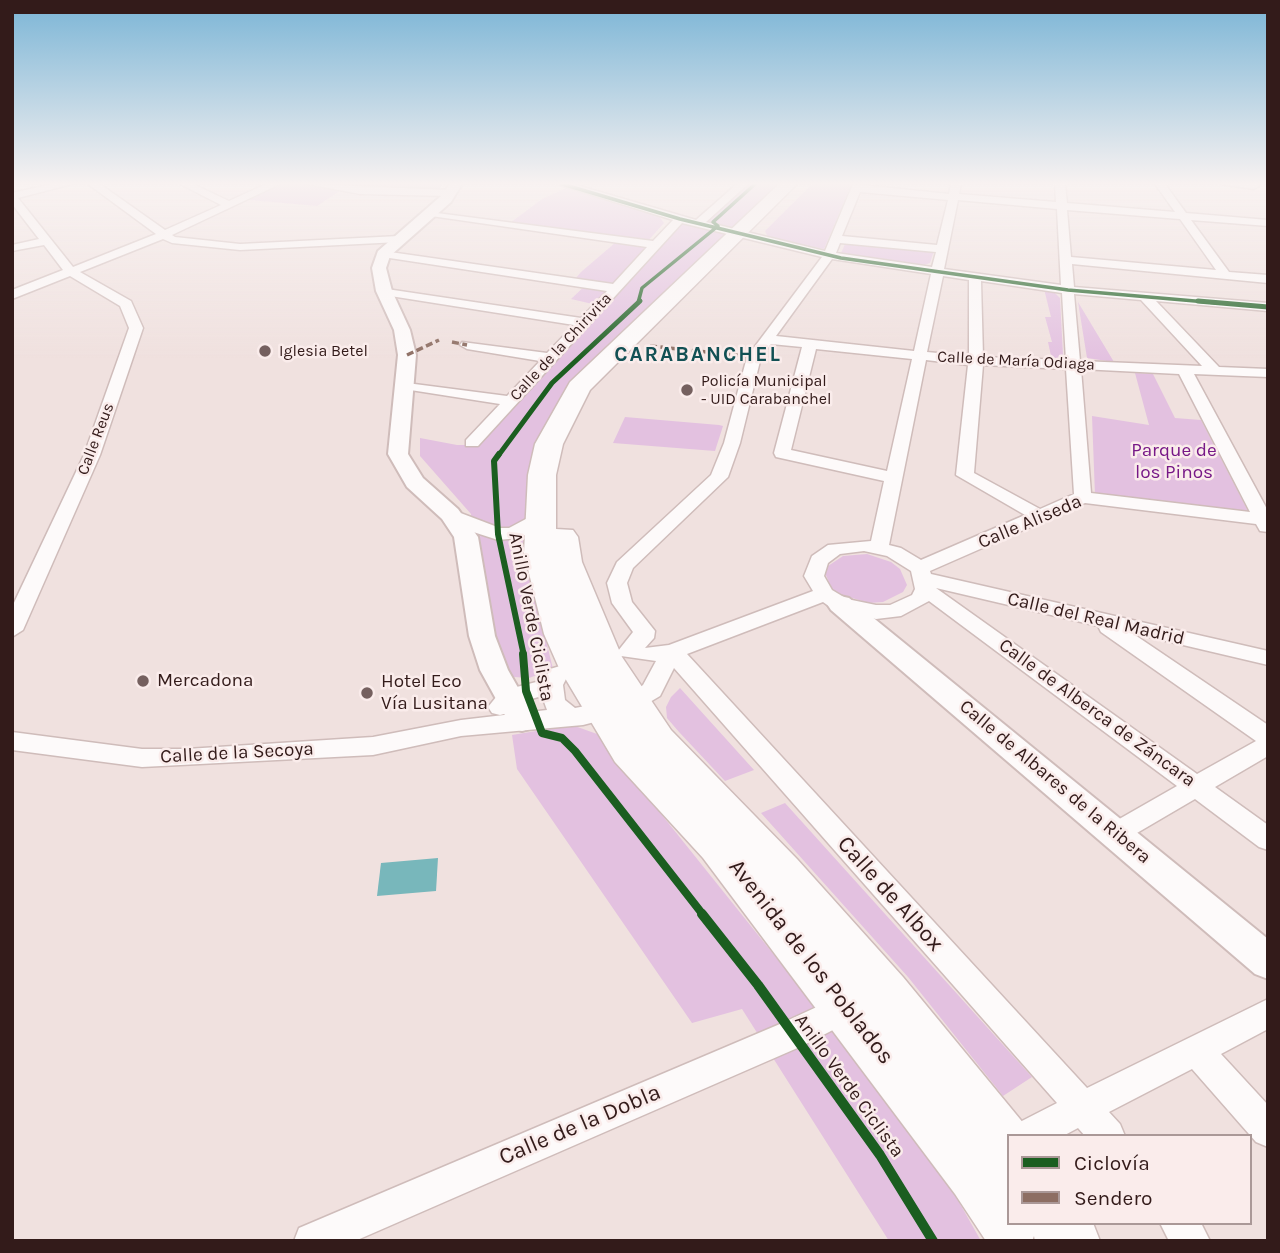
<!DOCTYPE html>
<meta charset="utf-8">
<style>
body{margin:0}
#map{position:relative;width:1280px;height:1253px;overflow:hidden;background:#f0e1df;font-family:Karla,sans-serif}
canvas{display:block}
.frame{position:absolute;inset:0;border:14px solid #331b1a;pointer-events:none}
.legend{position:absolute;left:1007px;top:1134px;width:245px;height:91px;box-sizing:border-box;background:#faeceb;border:2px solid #aa9897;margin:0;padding:9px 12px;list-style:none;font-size:21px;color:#331b1a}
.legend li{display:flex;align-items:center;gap:14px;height:35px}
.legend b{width:35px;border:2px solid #aa9897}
</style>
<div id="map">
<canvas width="1280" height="1253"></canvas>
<div class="frame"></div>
<ul class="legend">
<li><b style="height:9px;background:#1b5e20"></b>Ciclovía</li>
<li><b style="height:9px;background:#8d6e63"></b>Sendero</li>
</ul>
</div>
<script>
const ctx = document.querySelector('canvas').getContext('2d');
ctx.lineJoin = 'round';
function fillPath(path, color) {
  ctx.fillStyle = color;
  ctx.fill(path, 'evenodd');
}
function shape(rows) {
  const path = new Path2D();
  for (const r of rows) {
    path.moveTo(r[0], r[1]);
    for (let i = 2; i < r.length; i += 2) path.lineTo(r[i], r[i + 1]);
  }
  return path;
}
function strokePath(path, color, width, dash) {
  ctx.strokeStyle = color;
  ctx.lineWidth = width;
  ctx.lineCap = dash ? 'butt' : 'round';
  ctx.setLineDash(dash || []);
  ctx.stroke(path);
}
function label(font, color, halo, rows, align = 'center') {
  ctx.font = font + ' Karla,sans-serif';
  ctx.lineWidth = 5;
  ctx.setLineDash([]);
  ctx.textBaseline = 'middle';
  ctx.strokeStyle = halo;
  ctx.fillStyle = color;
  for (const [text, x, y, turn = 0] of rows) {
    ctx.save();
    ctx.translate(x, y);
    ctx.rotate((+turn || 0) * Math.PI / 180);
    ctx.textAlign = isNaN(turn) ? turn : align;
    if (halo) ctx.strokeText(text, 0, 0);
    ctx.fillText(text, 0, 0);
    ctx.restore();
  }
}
const green = shape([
 [281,184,443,184,436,193,343,189,317,206,249,200],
 [746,184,783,184,564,394,526,559,553,669,529,678,514,677,503,668,474,552,471,514,420,456,420,438,457,445,477,445,601,306,571,299,590,281,576,278,581,272,616,242,656,248,683,220,697,223],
 [812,184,852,184,824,249,768,238,765,231],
 [566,188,659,216,664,223,647,242,510,223,542,199],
 [846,242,934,251,930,263,924,265,844,254,841,253],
 [1044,289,1053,291,1060,298,1063,355,1057,359,1051,356,1048,342,1052,342,1045,317,1051,317],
 [1078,302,1114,362,1087,358],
 [1135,373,1153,374,1175,418,1201,420,1249,513,1095,495,1092,416,1149,425],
 [625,417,719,425,723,426,715,451,613,443],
 [867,554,891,562,900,569,907,585,903,592,883,602,869,603,842,595,832,589,825,573,828,566,843,556],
 [680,688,754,770,725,781,679,732,667,718,666,707,671,697],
 [572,725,597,734,928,1147,981,1241,889,1241,742,1009,692,1023,517,769,512,735],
 [785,803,1032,1077,1003,1096,908,977,761,813]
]);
const water = shape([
 [438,858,436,891,377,896,381,863]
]);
const minor = shape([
 [52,184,72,184,18,198,73,267,156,234,88,184,100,184,165,230,221,205,180,184,193,184,229,201,266,184,280,184,172,235,175,237,240,244,399,236,405,239,399,242,240,250,172,243,163,239,80,272,131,301,143,328,100,455,23,630,12,637,12,607,84,455,129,328,120,306,70,276,12,299,12,290,63,270,44,245,12,251,12,245,39,239,12,204,12,193,52,184],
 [307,184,450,190,455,193,450,196,360,194,307,184],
 [557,184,573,184,696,220,737,184,748,184,706,222,825,251,853,184,949,194,951,184,961,184,959,194,1056,202,1055,184,1065,184,1067,203,1175,212,1155,184,1165,184,1186,213,1268,220,1268,226,1191,220,1229,272,1268,275,1268,283,1072,264,1074,287,1268,303,1268,311,1156,301,1219,367,1268,369,1268,377,1194,374,1268,511,1268,532,1260,531,1256,524,1085,503,930,571,931,574,1268,651,1268,665,1132,633,1268,725,1268,756,1215,787,1268,825,1268,850,1259,847,1195,799,1125,840,1116,844,1107,840,1103,833,1107,826,1177,786,929,601,901,616,876,619,833,609,823,602,687,654,1087,1088,1268,999,1268,1029,1221,1054,1268,1105,1268,1147,1256,1142,1192,1069,1109,1112,1120,1124,1125,1136,1085,1136,1078,1128,1063,1136,1011,1136,1016,1124,1057,1103,674,668,660,696,633,712,583,725,461,736,373,755,142,767,12,750,12,732,142,749,187,749,373,737,461,720,547,710,542,696,517,703,508,713,500,715,492,713,488,707,501,691,544,680,550,669,587,658,595,660,598,665,595,670,566,679,563,685,565,700,575,708,626,698,643,685,656,661,621,656,618,651,633,632,612,603,607,583,617,562,711,475,724,443,747,357,822,257,682,223,478,446,466,446,466,440,500,404,404,389,397,385,399,382,507,396,540,361,467,349,460,345,462,342,547,353,574,325,384,295,378,291,380,288,581,318,607,291,383,257,377,254,383,251,613,284,647,247,424,215,429,212,653,241,673,220,557,184],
 [860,192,948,200,937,245,842,236,860,192],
 [958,200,1057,209,1061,285,944,269,958,200],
 [1067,210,1180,219,1216,270,1071,257,1067,210],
 [840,243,936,252,932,267,836,253,840,243],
 [832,259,931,274,914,351,776,336,832,259],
 [943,276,969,280,969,356,927,352,943,276],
 [981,281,1062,293,1066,360,983,357,981,281],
 [1074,294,1141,300,1202,366,1080,361,1074,294],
 [771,344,802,347,774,453,776,457,884,481,871,541,828,545,812,556,804,576,813,591,669,645,645,648,654,638,655,631,632,602,627,583,633,568,728,477,740,443,761,357,771,344],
 [816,349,912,359,887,471,791,450,816,349],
 [926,360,968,365,956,475,1025,515,921,560,901,548,889,545,926,360],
 [983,365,1066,369,1074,494,1040,509,974,473,983,365],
 [1081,369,1179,374,1250,512,1091,493,1081,369],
 [864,551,887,556,911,571,915,589,912,595,890,605,876,605,847,599,832,590,824,576,828,563,840,554,864,551],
 [936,588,1098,626,1101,632,1256,741,1197,774,936,588],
 [1220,184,1258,184,1259,186,1254,189,1220,184],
 [450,509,500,528,509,528,539,512,548,517,536,530,519,538,498,540,461,528,444,518,441,514,450,509],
 [847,993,858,997,862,1007,858,1017,802,1046,355,1241,294,1241,299,1228,780,1024,847,993],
 [1160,1223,1201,1223,1210,1241,1169,1241,1160,1223]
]);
const tertiary = shape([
 [450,184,462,184,451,202,390,256,386,268,392,291,410,330,416,355,408,454,423,478,458,509,478,537,495,636,508,670,537,721,532,728,522,731,512,728,480,670,469,636,454,537,442,519,407,487,388,454,398,355,394,330,376,291,372,268,378,251,441,196,450,184],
 [840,596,849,598,1268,939,1268,979,1255,974,831,610,827,604,831,598,840,596]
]);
const primary = shape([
 [779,184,797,184,590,390,563,444,556,475,556,529,573,530,578,537,582,562,622,657,671,730,797,859,903,977,1029,1130,1032,1136,1009,1136,1009,1223,1093,1223,1100,1241,1035,1241,1034,1236,1032,1241,986,1241,955,1194,703,858,615,762,559,668,544,634,524,553,528,475,535,444,570,382,779,184]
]);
const quiet = shape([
 [452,342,467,345],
 [650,346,754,357],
 [407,355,439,340]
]);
const cyclewayFar4 = shape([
 [562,184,680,219,841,258,1068,290,1218,303],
 [638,303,642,288,718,226,713,222,755,184]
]);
const cyclewayFar3 = shape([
 [1198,301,1268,307],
 [498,456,552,383,640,301]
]);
const cyclewayFar2 = shape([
 [499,454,494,461,498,534,524,656]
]);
const cyclewayFar1 = shape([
 [523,654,526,691,542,733,562,738,575,751,704,916]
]);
const cycleway = shape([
 [702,914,758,985,880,1155,933,1241]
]);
const markers = [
 [265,351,7,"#75605f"],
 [687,390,7,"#75605f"],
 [143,681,7,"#75605f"],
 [367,693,7,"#75605f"]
];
const farStreetnames = [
 ["Calle de la Chirivita",561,347,-47],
 ["Calle de María Odiaga",1016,361,3],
 ["Calle Reus",96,439,-69]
];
const farPoinames = [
 ["Iglesia Betel",279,351],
 ["Policía Municipal",701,381],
 ["- UID Carabanchel",701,399]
];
const parkNames = [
 ["Parque de",1174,451],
 ["los Pinos",1174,473]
];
const streetNames = [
 ["Calle Aliseda",1030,522,-23],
 ["Anillo Verde Ciclista",531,617,79],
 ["Calle del Real Madrid",1096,619,13],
 ["Calle de Alberca de Záncara",1097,713,36],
 ["Calle de la Secoya",237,753,-3],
 ["Calle de Albares de la Ribera",1055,782,40],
 ["Anillo Verde Ciclista",849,1086,54]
];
const poiNames = [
 ["Mercadona",157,681],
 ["Hotel Eco",381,682],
 ["Vía Lusitana",381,704]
];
const farDistrictnames = [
 ["CARABANCHEL",698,355]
];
const nearStreetnames = [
 ["Calle de Albox",890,894,48],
 ["Avenida de los Poblados",811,962,52],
 ["Calle de la Dobla",580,1125,-23]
];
fillPath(green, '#e3c1e0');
fillPath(water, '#78b7bb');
strokePath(minor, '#cfbcba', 3);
strokePath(tertiary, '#cfbcba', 4);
strokePath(primary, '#cfbcba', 3);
fillPath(minor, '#fdfafa');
fillPath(tertiary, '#fdfafa');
fillPath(primary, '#fdfafa');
strokePath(quiet, '#8d6e63', 3.5, [7, 3.5]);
strokePath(cyclewayFar4, '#1b5e20', 3.5);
strokePath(cyclewayFar3, '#1b5e20', 5);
strokePath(cyclewayFar2, '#1b5e20', 6);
strokePath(cyclewayFar1, '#1b5e20', 8);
strokePath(cycleway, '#1b5e20', 10);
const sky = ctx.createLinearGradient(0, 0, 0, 360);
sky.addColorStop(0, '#7bb5d6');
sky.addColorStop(0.51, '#f8f2f1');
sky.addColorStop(1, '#f8f2f100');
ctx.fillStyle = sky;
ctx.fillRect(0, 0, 1280, 360);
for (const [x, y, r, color] of markers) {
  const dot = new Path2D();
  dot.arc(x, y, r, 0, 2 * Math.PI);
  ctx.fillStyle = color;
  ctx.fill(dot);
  strokePath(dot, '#faeceb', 2.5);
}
label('16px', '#331b1a', '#faeceb', farStreetnames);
label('16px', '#331b1a', '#faeceb', farPoinames, 'left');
label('19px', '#771887', '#faeceb', parkNames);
label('19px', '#331b1a', '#faeceb', streetNames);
label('19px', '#331b1a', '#faeceb', poiNames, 'left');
ctx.letterSpacing = '2px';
label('bold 21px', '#125054', '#faeceb', farDistrictnames);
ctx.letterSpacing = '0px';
label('23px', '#331b1a', '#faeceb', nearStreetnames);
</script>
